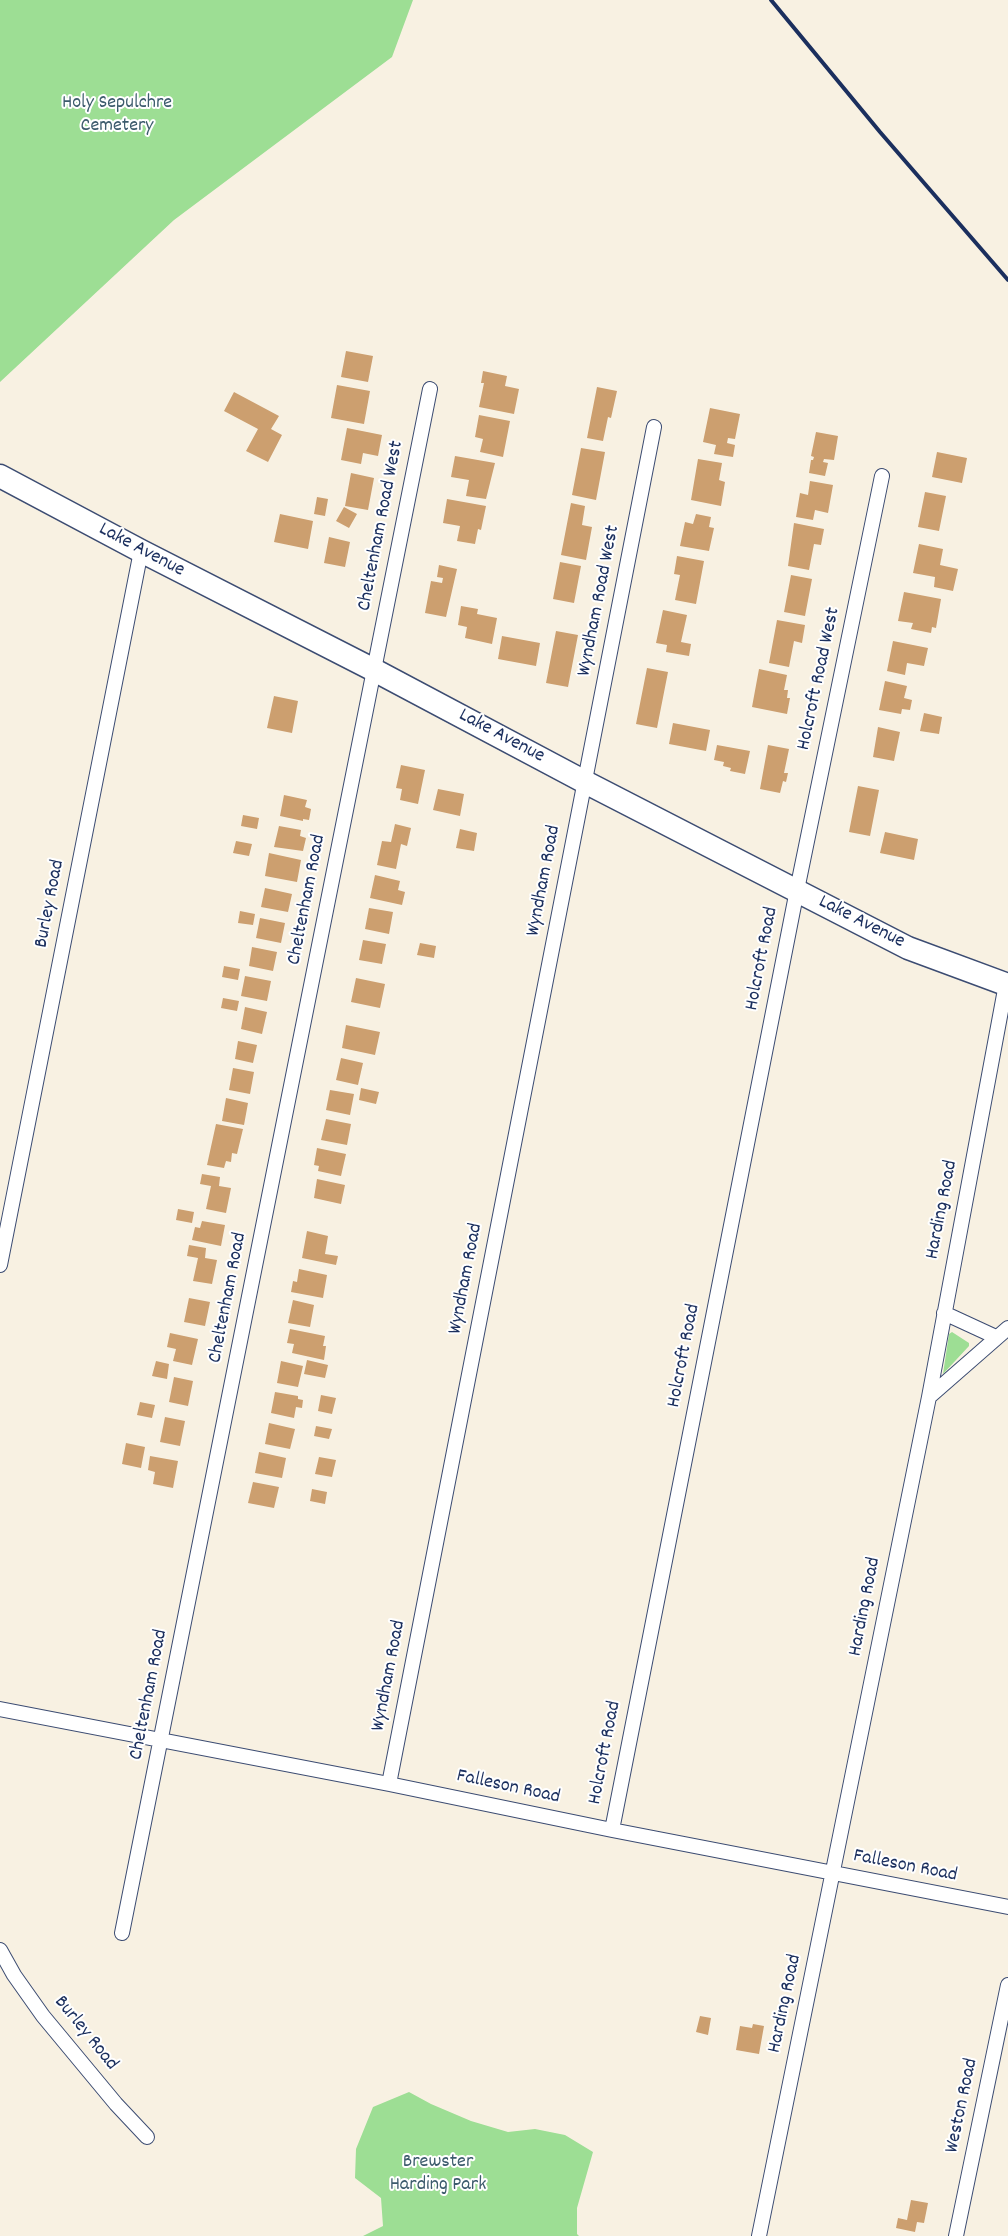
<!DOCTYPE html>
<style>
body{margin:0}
canvas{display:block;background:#f8f1e2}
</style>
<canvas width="1008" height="2236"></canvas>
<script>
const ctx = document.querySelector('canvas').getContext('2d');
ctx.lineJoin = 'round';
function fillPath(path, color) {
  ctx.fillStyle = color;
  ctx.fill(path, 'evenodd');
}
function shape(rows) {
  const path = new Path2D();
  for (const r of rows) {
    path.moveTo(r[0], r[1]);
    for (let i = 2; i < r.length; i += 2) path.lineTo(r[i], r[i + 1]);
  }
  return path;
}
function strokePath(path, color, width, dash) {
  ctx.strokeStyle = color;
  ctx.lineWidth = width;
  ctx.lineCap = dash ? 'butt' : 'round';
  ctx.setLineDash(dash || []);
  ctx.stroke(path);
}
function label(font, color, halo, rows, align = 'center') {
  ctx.font = font + ' Dekko,sans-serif';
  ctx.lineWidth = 4;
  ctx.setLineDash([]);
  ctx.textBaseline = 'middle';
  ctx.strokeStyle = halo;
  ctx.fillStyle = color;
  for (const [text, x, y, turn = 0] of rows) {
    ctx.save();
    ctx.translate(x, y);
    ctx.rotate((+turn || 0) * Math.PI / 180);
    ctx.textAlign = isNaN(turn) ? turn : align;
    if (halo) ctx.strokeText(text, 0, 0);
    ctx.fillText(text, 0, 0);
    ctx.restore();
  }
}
const green = shape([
 [0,0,413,0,392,57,174,220,0,382],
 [952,1332,969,1343,969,1346,943,1374,949,1334],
 [409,2092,431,2104,471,2121,508,2132,535,2129,565,2135,593,2152,577,2208,577,2234,579,2236,363,2236,383,2226,381,2198,355,2178,356,2149,373,2107]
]);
const building = shape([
 [346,351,373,356,368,382,341,377],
 [483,371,507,376,505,386,519,389,514,414,479,407,484,383,481,383],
 [337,385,370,391,364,424,331,418],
 [597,387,617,391,611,418,608,417,603,441,587,438],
 [234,392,279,416,271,429,282,435,268,462,246,451,258,429,224,411],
 [710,408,740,414,735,439,728,438,727,443,735,445,733,457,714,454,716,445,703,442],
 [479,415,510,421,503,457,480,452,483,439,475,437],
 [347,428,382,435,378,456,363,453,361,464,341,460],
 [816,432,838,436,834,460,824,459,823,462,828,463,825,476,809,473,811,460,813,460,814,457,811,456],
 [581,448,605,452,596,500,572,495],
 [937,452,967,458,962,483,932,477],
 [455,456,495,463,486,499,466,496,469,480,451,477],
 [698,459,722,463,719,480,725,482,721,506,691,500],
 [351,473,374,478,368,510,345,506],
 [810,481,833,485,828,513,815,510,813,520,796,517,800,493,808,495],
 [925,492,946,496,939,531,918,527],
 [317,497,328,499,325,516,314,514],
 [447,499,486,506,481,530,478,529,475,544,457,541,460,526,443,523],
 [571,503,585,506,582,525,592,527,586,560,561,555],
 [344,507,357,514,349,528,336,521],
 [280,514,313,521,308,549,274,542],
 [696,514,711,517,709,527,714,528,709,551,680,546,685,522,693,524],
 [794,523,824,529,821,545,814,544,809,570,788,566],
 [329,537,350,542,345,567,324,563],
 [919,544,943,549,940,565,958,569,953,591,934,587,935,577,913,573],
 [677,556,704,561,696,604,675,600,680,575,674,574],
 [560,562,581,566,574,603,553,599],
 [439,565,457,569,446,617,425,613,431,581,442,583,443,578,437,577],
 [791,575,812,579,805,616,784,612],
 [904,592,941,599,936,628,932,627,931,633,911,629,913,623,898,621],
 [461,606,478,609,477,614,497,618,492,644,465,638,467,627,458,625],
 [663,610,687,615,681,642,691,644,689,656,666,652,667,645,656,643],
 [777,620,805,625,802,643,794,641,789,667,769,663],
 [556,631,578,635,568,687,546,683],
 [502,636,540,643,536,666,498,659],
 [893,641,928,648,924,666,907,663,905,675,887,671],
 [647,668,668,672,657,728,636,724],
 [759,669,787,675,784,690,788,690,787,698,790,698,787,714,752,707],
 [885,681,907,686,904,698,912,700,910,710,902,709,901,714,879,710],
 [274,696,298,701,292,733,267,728],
 [924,713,942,717,939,734,920,731],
 [673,723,710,730,706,751,669,744],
 [878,727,900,732,894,761,873,757],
 [717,745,750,751,745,774,730,771,731,768,723,766,724,762,714,760],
 [768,745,789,749,784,773,788,773,786,782,783,781,780,793,760,789],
 [401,765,425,770,418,804,400,800,402,789,396,788],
 [858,786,879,790,870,836,849,832],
 [438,789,464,794,460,816,433,810],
 [284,795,307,800,305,807,311,809,309,820,303,819,303,821,280,816],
 [243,815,259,818,257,829,241,826],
 [395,824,411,828,407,846,401,844,396,869,377,865,382,841,391,842],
 [279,826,301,830,300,836,306,838,303,851,274,847],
 [460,829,477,833,474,851,456,848],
 [885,832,918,839,914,860,880,853],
 [236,841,252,844,249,856,233,853],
 [269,853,301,860,297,882,265,876],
 [375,875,400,881,398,890,405,892,402,905,370,898],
 [265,888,292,894,288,912,261,907],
 [369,908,393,912,389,934,365,929],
 [240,911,255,914,253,925,238,923],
 [260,918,285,923,281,943,256,938],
 [363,940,386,944,382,964,359,960],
 [420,943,436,946,434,958,417,955],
 [252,947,277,952,273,971,249,966],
 [224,966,240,969,238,980,222,977],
 [245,976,271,981,267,1001,241,996],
 [356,978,385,984,380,1008,351,1002],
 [223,998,239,1001,237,1011,221,1008],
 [245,1007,267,1012,262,1034,241,1029],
 [346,1025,380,1032,375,1055,342,1048],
 [238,1041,257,1045,253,1063,235,1059],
 [341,1058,363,1063,358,1085,336,1080],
 [233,1068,254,1072,250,1094,229,1090],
 [361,1088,379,1092,376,1104,359,1100],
 [330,1090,354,1094,350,1115,326,1110],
 [226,1098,248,1103,244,1125,222,1121],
 [326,1119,351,1124,347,1145,321,1140],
 [216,1124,243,1129,237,1154,232,1153,231,1162,226,1161,224,1168,207,1165],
 [317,1148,346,1154,341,1176,318,1171,319,1166,314,1165],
 [202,1174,220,1177,219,1186,231,1188,226,1213,206,1209,211,1186,200,1184],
 [317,1179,345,1185,341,1204,314,1198],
 [178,1209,194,1212,192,1223,176,1220],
 [202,1221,225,1225,221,1246,192,1240,195,1227,200,1228],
 [307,1231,328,1236,325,1254,338,1256,336,1265,302,1258],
 [189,1245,206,1248,205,1258,217,1260,212,1284,193,1281,198,1258,187,1256],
 [299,1269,327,1275,323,1298,291,1292,293,1281,297,1282],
 [189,1298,210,1302,205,1326,184,1322],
 [293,1300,314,1305,310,1327,288,1323],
 [290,1329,325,1336,323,1346,326,1346,324,1360,292,1353,294,1344,287,1343],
 [170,1333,198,1339,192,1365,173,1361,176,1349,167,1347],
 [307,1360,328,1365,325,1378,304,1374],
 [156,1361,169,1364,167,1379,152,1376],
 [281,1361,303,1366,298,1387,277,1383],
 [174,1377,193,1381,188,1406,169,1402],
 [275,1392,298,1396,298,1399,303,1400,302,1408,296,1407,294,1418,271,1413],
 [321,1395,336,1398,332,1414,318,1411],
 [140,1402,155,1405,152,1418,137,1415],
 [165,1417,185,1421,180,1446,160,1442],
 [269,1423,295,1429,290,1449,265,1444],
 [316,1426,332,1429,329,1439,314,1436],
 [126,1443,145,1447,141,1468,122,1464],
 [259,1452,286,1458,282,1478,255,1473],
 [150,1456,178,1461,173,1488,153,1484,155,1472,148,1470],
 [319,1457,336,1460,332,1477,315,1474],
 [253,1482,279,1487,274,1508,248,1503],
 [312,1489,327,1492,325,1504,310,1501],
 [700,2016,711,2018,708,2035,696,2032],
 [753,2024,764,2026,759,2054,736,2050,740,2026,752,2028],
 [911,2200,928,2203,924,2223,917,2222,915,2232,896,2228,898,2218,907,2220]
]);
const minor = shape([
 [0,1265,141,551],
 [944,1313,996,1337],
 [929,1397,1008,1328],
 [0,1709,389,1784,612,1830,1008,1907],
 [389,1784,654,427],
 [612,1830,797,890,882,476],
 [122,1933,430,389],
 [0,1950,14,1975,43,2016,116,2104,147,2137],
 [759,2236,929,1397,1006,984],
 [956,2236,1008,1985]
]);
const primary = shape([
 [0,476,141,551,374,670,585,782,908,948,1008,985]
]);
const rail = shape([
 [771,0,880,132,1008,280]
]);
const parkNames = [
 ["Holy Sepulchre",117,104],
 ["Cemetery",117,127],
 ["Brewster",438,2163],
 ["Harding Park",438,2186]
];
const streetNames = [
 ["Cheltenham Road West",382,526,-79],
 ["Lake Avenue",141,551,28],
 ["Wyndham Road West",600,601,-79],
 ["Holcroft Road West",820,679,-78],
 ["Lake Avenue",501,737,28],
 ["Wyndham Road",545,881,-79],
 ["Cheltenham Road",308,900,-79],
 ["Burley Road",51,904,-79],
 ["Lake Avenue",861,923,27],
 ["Holcroft Road",763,959,-79],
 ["Harding Road",943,1210,-79],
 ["Wyndham Road",467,1279,-79],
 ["Cheltenham Road",229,1298,-79],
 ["Holcroft Road",685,1356,-79],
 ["Harding Road",866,1607,-79],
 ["Wyndham Road",390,1676,-79],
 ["Cheltenham Road",150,1695,-79],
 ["Holcroft Road",606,1753,-79],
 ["Falleson Road",508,1788,12],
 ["Falleson Road",905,1867,11],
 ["Harding Road",786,2004,-78],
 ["Burley Road",85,2034,51],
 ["Weston Road",963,2106,-78]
];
fillPath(green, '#9dde94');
fillPath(building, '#cc9f6f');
strokePath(minor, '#3c4c72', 16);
strokePath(primary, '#3c4c72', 25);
strokePath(minor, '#fff', 14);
strokePath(primary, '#fff', 22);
strokePath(rail, '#1b2f5e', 4);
label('20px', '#3c5b6c', '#fff', parkNames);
label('20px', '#1b2f5e', '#fff', streetNames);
</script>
